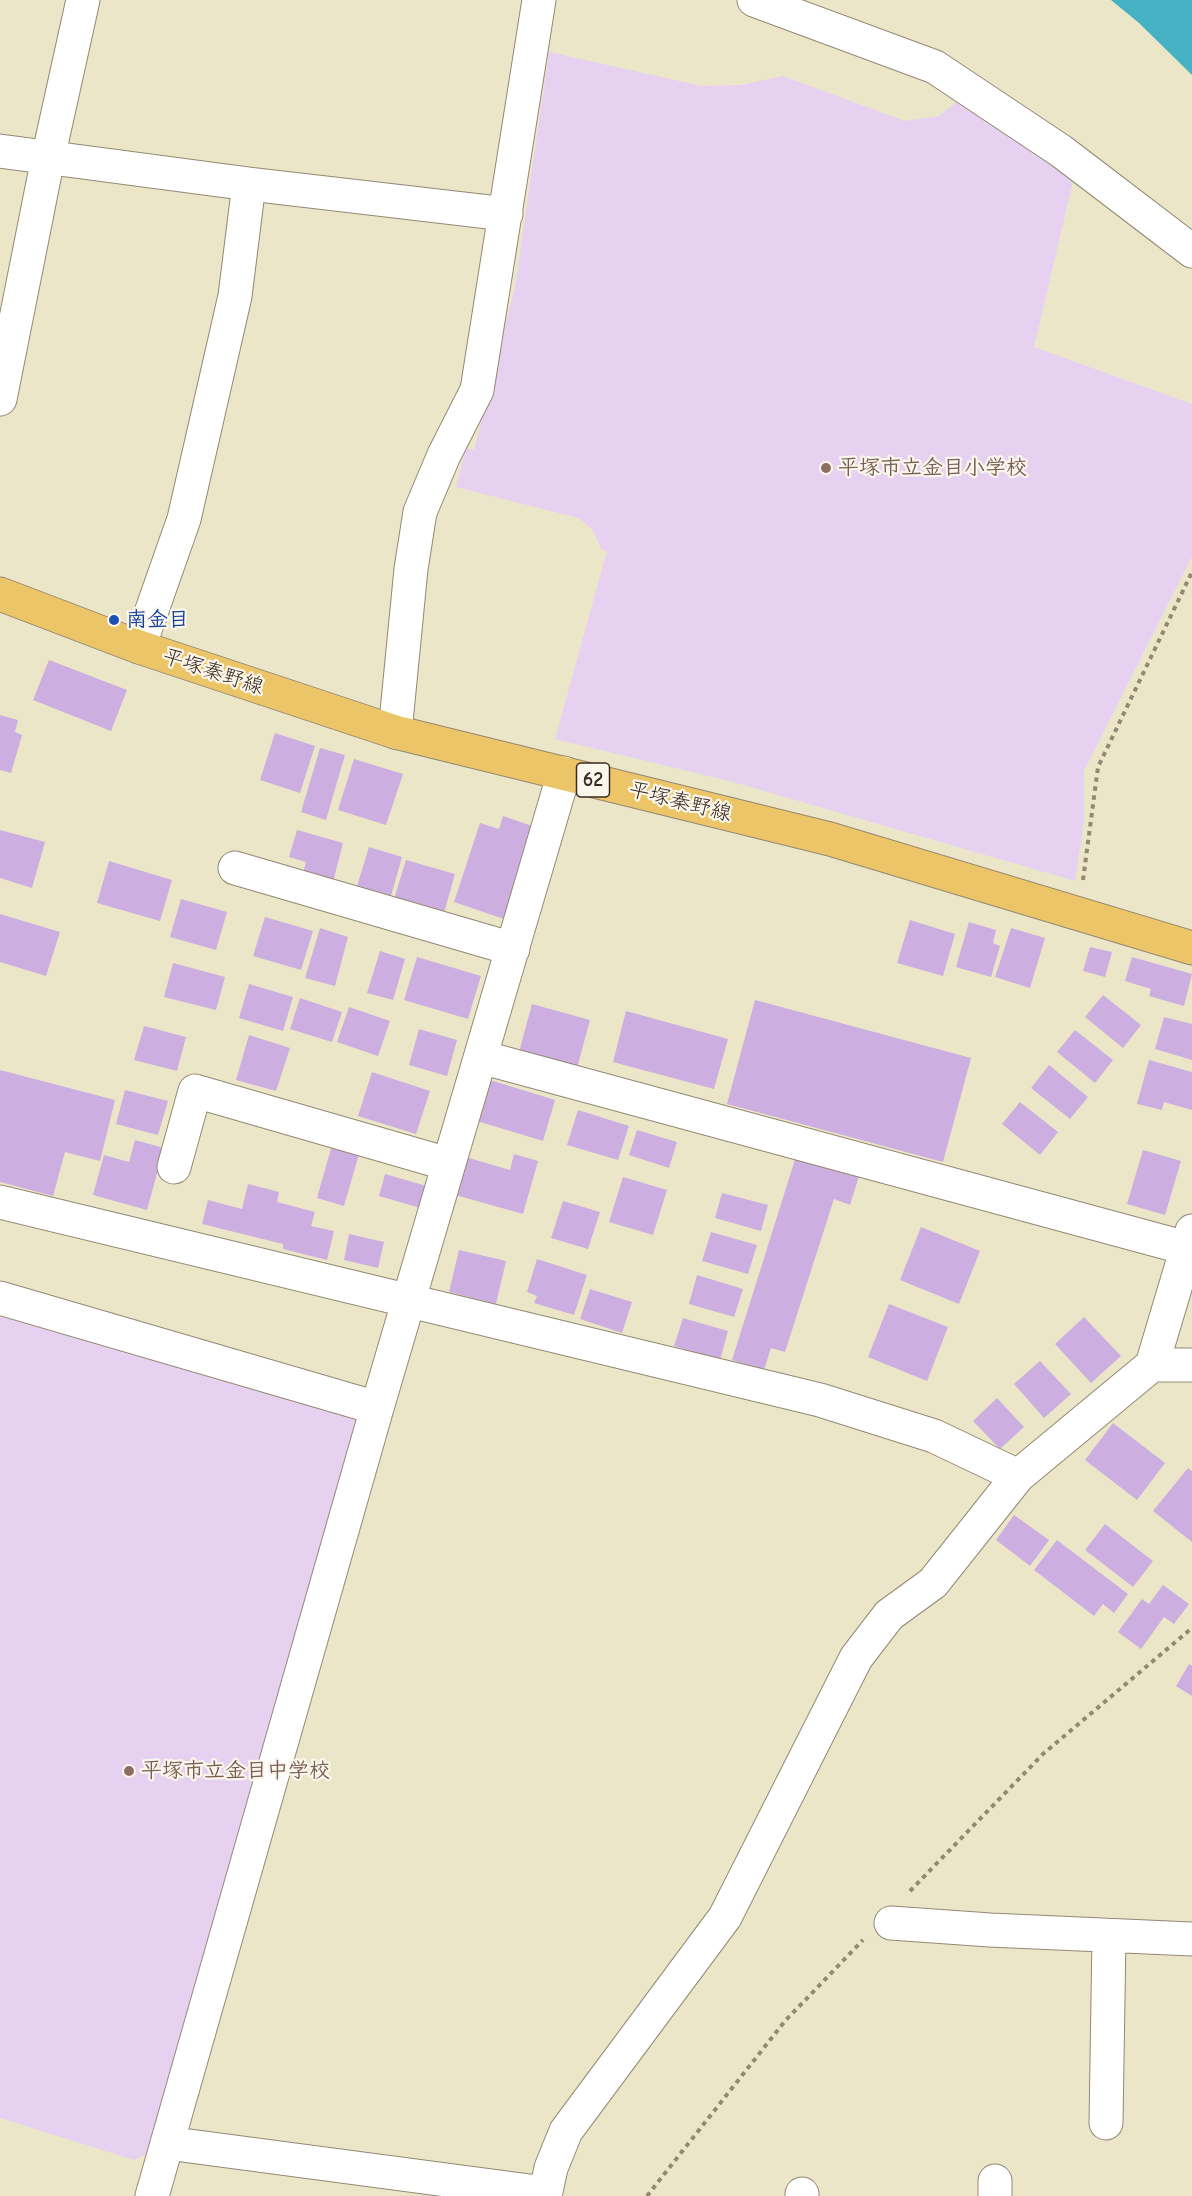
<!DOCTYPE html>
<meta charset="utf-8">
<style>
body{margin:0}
canvas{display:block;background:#ece6c8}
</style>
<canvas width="1192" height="2196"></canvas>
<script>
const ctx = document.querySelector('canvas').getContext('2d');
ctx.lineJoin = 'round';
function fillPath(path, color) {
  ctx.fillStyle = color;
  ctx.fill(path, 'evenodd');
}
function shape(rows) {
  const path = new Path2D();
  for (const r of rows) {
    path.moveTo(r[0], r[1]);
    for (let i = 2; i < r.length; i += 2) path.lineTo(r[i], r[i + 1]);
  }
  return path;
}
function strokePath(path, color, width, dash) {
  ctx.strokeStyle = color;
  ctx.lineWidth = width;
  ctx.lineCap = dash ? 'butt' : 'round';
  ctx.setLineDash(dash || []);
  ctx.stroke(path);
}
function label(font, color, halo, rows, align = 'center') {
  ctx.font = font + ' "Comic Neue","Klee One",sans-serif';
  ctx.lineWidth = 4.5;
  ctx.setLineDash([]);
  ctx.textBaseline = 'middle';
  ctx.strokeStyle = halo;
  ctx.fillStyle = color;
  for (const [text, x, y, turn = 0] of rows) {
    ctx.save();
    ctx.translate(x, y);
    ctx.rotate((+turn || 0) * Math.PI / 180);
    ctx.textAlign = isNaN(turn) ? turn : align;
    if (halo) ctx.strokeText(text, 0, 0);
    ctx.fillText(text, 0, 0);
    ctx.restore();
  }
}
const built = shape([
 [549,52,702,86,741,85,783,76,905,121,939,116,956,102,1074,177,1034,347,1192,404,1192,557,1084,771,1084,822,1075,881,733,782,555,739,607,551,602,550,592,529,578,518,456,487,466,448,474,450,515,287],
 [0,1313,350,1410,357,1423,150,2152,134,2160,0,2118]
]);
const water = shape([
 [1111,0,1192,0,1192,75,1139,23]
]);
const building = shape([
 [49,660,127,690,111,731,33,700],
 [0,715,18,720,15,732,22,735,11,773,0,770],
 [275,733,315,746,300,793,260,780],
 [320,748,345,755,326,820,301,812],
 [354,759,403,774,386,825,338,810],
 [503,816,538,828,507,920,454,902,480,823,499,829],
 [0,830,45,842,32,888,0,878],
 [297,830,343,843,333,882,303,873,306,862,289,857],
 [369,847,402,857,391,896,357,886],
 [406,860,455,874,444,913,394,899],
 [109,861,172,880,160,921,97,903],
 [181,899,227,912,216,950,170,937],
 [0,914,60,932,46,976,0,962],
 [265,917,313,931,301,970,253,956],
 [910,920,955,934,943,976,897,963],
 [969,922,996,930,993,943,1000,946,991,977,956,967],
 [320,928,348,937,335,986,305,978],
 [1011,928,1045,938,1030,988,995,977],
 [1090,947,1112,952,1105,977,1083,971],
 [380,951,405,959,393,1000,367,993],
 [417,957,481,976,468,1019,404,1000],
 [1132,957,1192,974,1184,1006,1149,996,1151,989,1125,981],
 [173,963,225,977,216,1010,164,997],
 [249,984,293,997,283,1031,239,1018],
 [1103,995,1141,1025,1123,1048,1085,1017],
 [300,998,342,1012,332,1042,290,1029],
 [755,1000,971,1058,943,1162,727,1104],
 [532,1004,590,1020,577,1068,519,1052],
 [349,1007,390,1021,378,1056,337,1042],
 [626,1011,728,1039,714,1089,613,1062],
 [1164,1017,1192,1024,1192,1060,1155,1049],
 [144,1026,186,1037,177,1071,134,1060],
 [419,1029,457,1040,447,1076,409,1065],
 [1075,1030,1113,1060,1095,1083,1057,1052],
 [249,1035,290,1048,276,1091,236,1080],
 [1149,1060,1192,1072,1192,1110,1164,1102,1162,1110,1137,1104],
 [1049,1065,1088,1097,1070,1119,1031,1088],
 [0,1070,115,1100,100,1161,65,1152,53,1196,0,1182],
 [372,1072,430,1091,416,1134,358,1116],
 [490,1080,555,1100,543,1141,477,1121],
 [125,1090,168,1101,158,1135,116,1124],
 [1020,1102,1058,1132,1040,1155,1002,1124],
 [578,1110,629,1126,618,1160,567,1145],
 [637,1130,677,1142,669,1168,629,1155],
 [135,1140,164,1148,147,1210,93,1195,104,1155,129,1162],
 [332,1145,359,1154,344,1206,317,1198],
 [1143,1150,1181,1161,1165,1215,1127,1204],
 [797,1153,860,1173,850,1205,834,1199,785,1352,771,1348,764,1370,732,1360],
 [514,1154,538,1161,523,1214,452,1194,462,1156,510,1170],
 [385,1174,430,1187,424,1209,379,1196],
 [623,1177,667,1190,653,1235,609,1222],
 [248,1184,279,1192,277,1202,315,1212,311,1226,334,1231,327,1260,283,1249,283,1244,202,1224,208,1200,242,1209],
 [722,1193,768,1205,761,1231,715,1218],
 [563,1201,600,1212,588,1249,551,1238],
 [921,1227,980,1251,959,1304,900,1280],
 [711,1232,757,1245,748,1274,702,1261],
 [349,1234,384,1242,378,1268,344,1260],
 [459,1250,506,1261,496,1304,449,1292],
 [537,1259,587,1275,574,1315,534,1303,537,1296,527,1292],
 [697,1275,743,1289,734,1317,689,1304],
 [590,1289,632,1302,622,1333,580,1319],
 [889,1304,948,1327,927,1381,868,1357],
 [1084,1317,1121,1356,1091,1383,1055,1344],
 [683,1318,728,1331,720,1360,674,1346],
 [1040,1361,1071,1394,1044,1418,1014,1384],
 [997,1398,1024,1427,1000,1449,973,1421],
 [1113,1423,1165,1463,1137,1500,1085,1460],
 [1188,1468,1192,1471,1192,1542,1153,1511],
 [1014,1515,1049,1540,1030,1566,996,1540],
 [1105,1524,1153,1561,1133,1587,1085,1550],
 [1057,1540,1128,1594,1114,1613,1103,1604,1094,1616,1034,1570],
 [1163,1585,1189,1604,1174,1624,1164,1617,1141,1649,1118,1632,1142,1599,1149,1604],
 [1189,1664,1192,1666,1192,1696,1176,1686]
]);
const path = shape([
 [1083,880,1098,767,1192,572],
 [910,1891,1043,1754,1192,1628],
 [647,2196,785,2021,863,1940]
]);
const minor = shape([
 [754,0,935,67,1061,151,1192,251],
 [0,151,249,184,506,214],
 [0,399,48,158,83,0],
 [139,647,184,519,235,296,249,184],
 [395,732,411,569,420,512,444,455,477,390,539,0],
 [235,868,513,949],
 [481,1057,1186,1248],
 [174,1167,195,1091,448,1164],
 [0,1202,820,1400,934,1436,1018,1476],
 [0,1298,377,1408],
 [1152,1365,1192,1365],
 [891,1923,990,1930,1192,1939],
 [1106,2123,1109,1936],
 [167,2143,545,2193],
 [152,2196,377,1408,564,773],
 [545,2196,551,2168,566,2131,725,1917,856,1658,889,1615,933,1583,1018,1476,1152,1365,1192,1231],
 [802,2196,802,2194],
 [995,2196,995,2181]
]);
const major = shape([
 [0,594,139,647,395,732,830,839,1192,948]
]);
const markers = [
 [826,468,6,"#8d6e63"],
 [114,620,6,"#1a4fb4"],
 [129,1771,6,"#8d6e63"]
];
const shields = [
 [593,780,33]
];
const shieldNames = [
 ["62",593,780]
];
const educationNames = [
 ["平塚市立金目小学校",838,468],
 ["平塚市立金目中学校",141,1771]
];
const transitNames = [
 ["南金目",126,620]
];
const streetNames = [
 ["平塚秦野線",213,672,18],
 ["平塚秦野線",680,802,14]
];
fillPath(built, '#e6d2f0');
fillPath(water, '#45b1c3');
fillPath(building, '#ccaee1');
strokePath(minor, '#948873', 35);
strokePath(major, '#948873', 35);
strokePath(path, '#948873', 4, [4.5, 4.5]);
strokePath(minor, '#fff', 33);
strokePath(major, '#edc569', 33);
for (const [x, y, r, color] of markers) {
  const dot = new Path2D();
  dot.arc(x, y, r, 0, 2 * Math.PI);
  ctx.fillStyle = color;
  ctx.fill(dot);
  strokePath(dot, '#fbf7ec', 2);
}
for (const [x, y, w] of shields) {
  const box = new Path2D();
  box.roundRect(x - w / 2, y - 17, w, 34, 4.5);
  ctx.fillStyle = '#fbf7ec';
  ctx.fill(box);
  strokePath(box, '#3b2a1e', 1.5);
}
label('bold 20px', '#3b2a1e', null, shieldNames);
label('bold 21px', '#785e54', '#fbf7ec', educationNames, 'left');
label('bold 21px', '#164399', '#fbf7ec', transitNames, 'left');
label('21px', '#3b2a1e', '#fbf7ec', streetNames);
</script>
